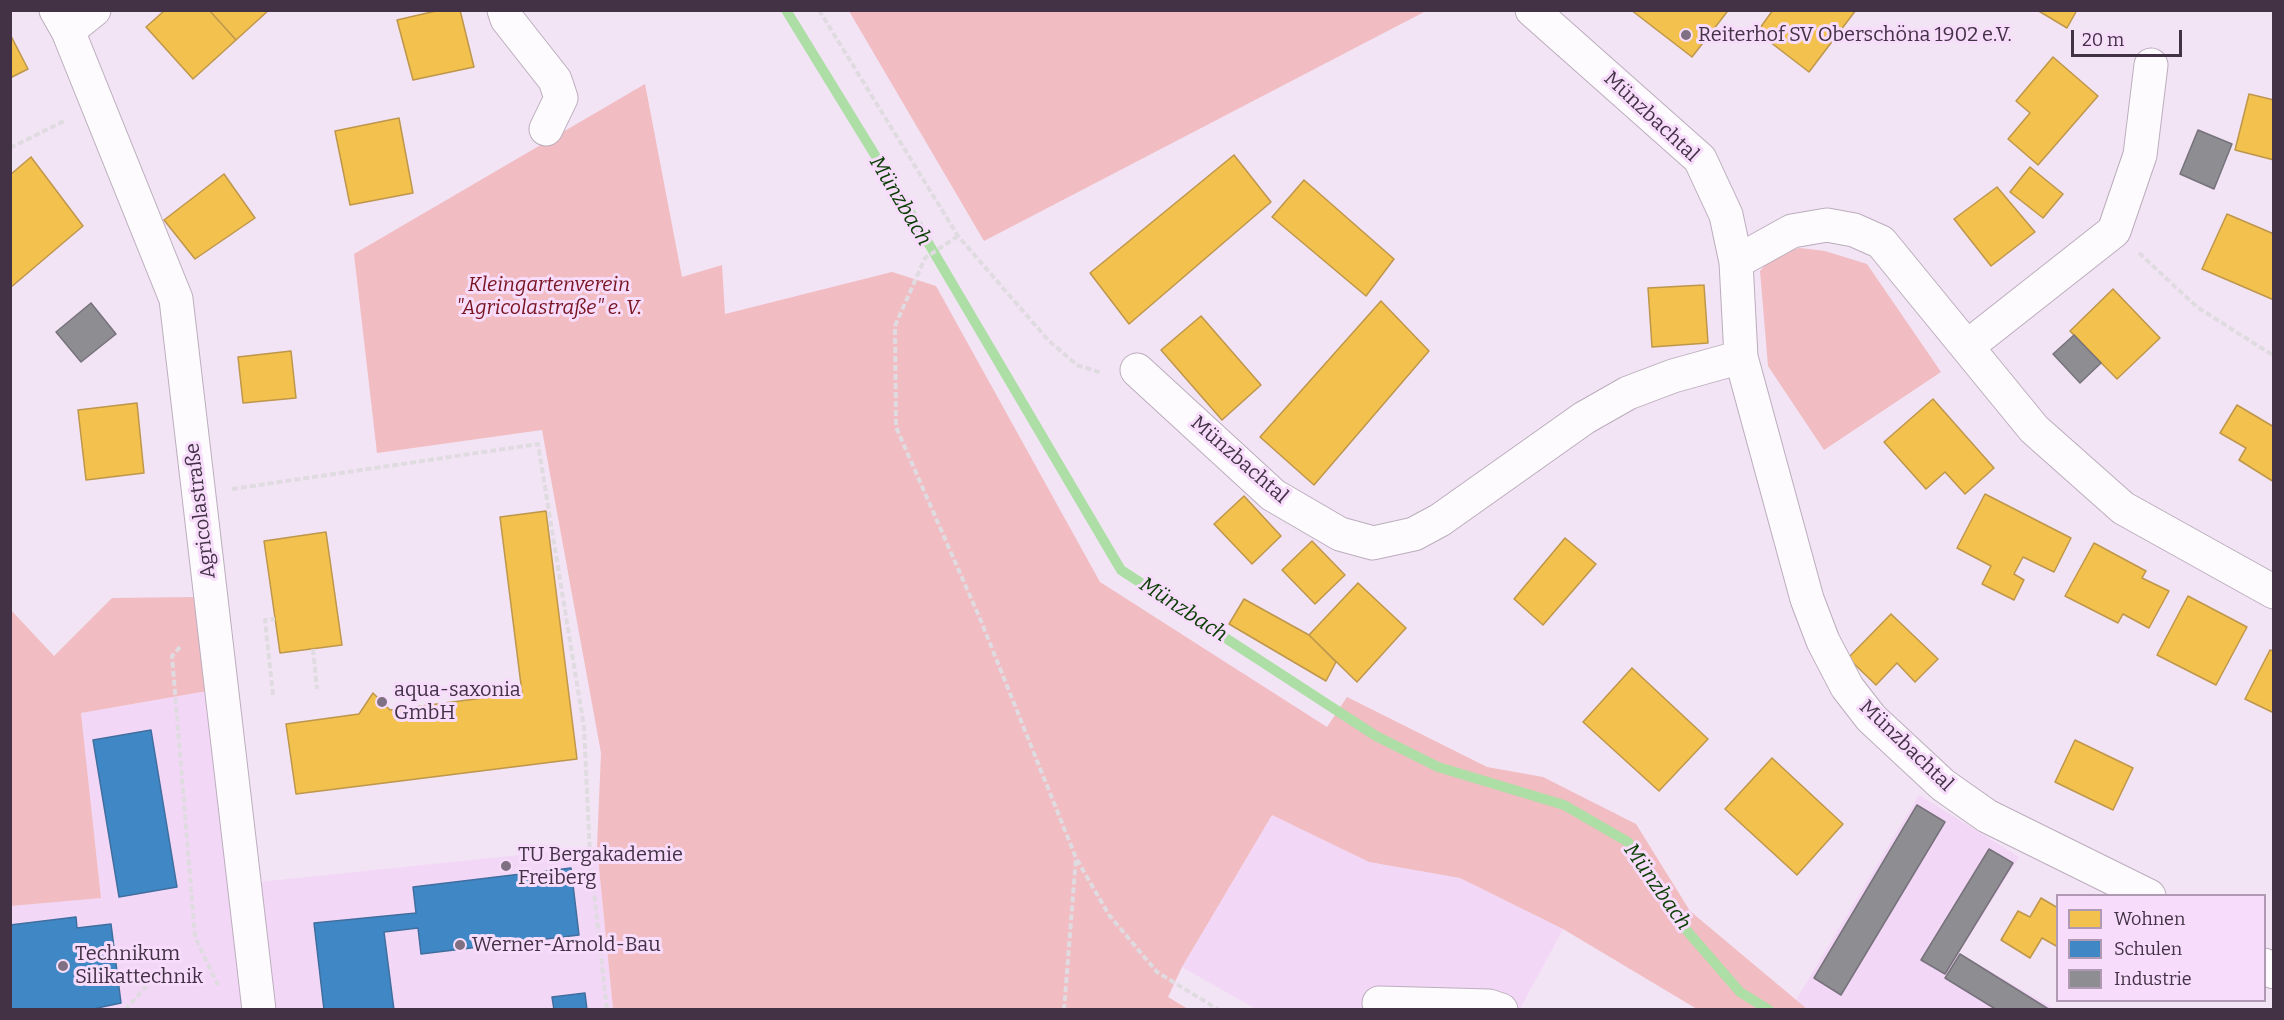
<!DOCTYPE html>
<meta charset="utf-8">
<style>
body{margin:0}
#map{position:relative;width:2284px;height:1020px;overflow:hidden;background:#f2e4f4;font-family:Bitter,serif}
canvas{display:block}
.frame{position:absolute;inset:0;border:12px solid #433246;pointer-events:none}
.legend{position:absolute;left:2056px;top:894px;width:210px;height:108px;box-sizing:border-box;background:#f7ddfb;border:2px solid #af99b3;margin:0;padding:8px 10px;list-style:none;font-size:18px;color:#433246}
.legend li{display:flex;align-items:center;gap:12px;height:30px}
.legend b{width:30px;border:2px solid #af99b3}
.scale{position:absolute;left:2071px;top:30px;width:111px;height:27px;box-sizing:border-box;border:3px solid #433246;border-top:0;padding-left:8px;font-size:18px;line-height:21px;white-space:nowrap;color:#433246;-webkit-text-stroke:4px #f7ddfb;paint-order:stroke}
</style>
<div id="map">
<canvas width="2284" height="1020"></canvas>
<div class="frame"></div>
<ul class="legend">
<li><b style="height:16px;background:#f2c14e"></b>Wohnen</li>
<li><b style="height:16px;background:#3f88c5"></b>Schulen</li>
<li><b style="height:16px;background:#8d8d92"></b>Industrie</li>
</ul>
<div class="scale">20 m</div>
</div>
<script>
const ctx = document.querySelector('canvas').getContext('2d');
ctx.lineJoin = 'round';
function paint(path, color) { ctx.fillStyle = color; ctx.fill(path, 'evenodd'); }
const toPath = rows => new Path2D(rows.map(r => 'M' + r).join(''));
function stroke(path, color, width, dash) { ctx.strokeStyle = color; ctx.lineWidth = width; ctx.lineCap = dash ? 'butt' : 'round'; ctx.setLineDash(dash || []); ctx.stroke(path); }
function drawText(font, color, halo, rows, align = 'center') {
  ctx.font = font + ' Bitter,serif'; ctx.lineWidth = 6; ctx.setLineDash([]); ctx.textBaseline = 'middle'; ctx.strokeStyle = halo; ctx.fillStyle = color; for (const [text, x, y, turn = 0] of rows) {
    ctx.save(); ctx.translate(x, y); ctx.rotate((+turn || 0) * Math.PI / 180); ctx.textAlign = isNaN(turn) ? turn : align; if (halo) ctx.strokeText(text, 0, 0); ctx.fillText(text, 0, 0); ctx.restore();
  }
}
const built = toPath([
 [207,691,230,885,597,847,613,1009,11,1010,11,906,101,897,81,713],
 [1919,795,2019,857,1959,953,2055,1009,1807,1010,1796,1000],
 [1272,815,1369,862,1460,878,1563,929,1520,1009,1256,1009,1182,967]
]);
const green = toPath([
 [849,11,1426,11,984,241],
 [645,84,682,277,722,265,725,314,892,272,936,286,1100,582,1327,727,1347,697,1487,767,1543,777,1636,824,1690,911,1807,1009,1697,1009,1563,929,1460,878,1369,862,1272,815,1182,967,1168,997,1188,1009,613,1009,597,847,601,753,542,430,377,453,354,254],
 [1800,248,1825,251,1867,264,1941,372,1824,450,1768,366,1760,271,1776,253],
 [196,597,207,691,81,713,101,898,11,906,10,609,54,656,112,598]
]);
const homes = toPath([
 [165,10,209,10,236,40,193,79,146,27,165,10],
 [209,10,269,10,236,40,209,10],
 [440,10,460,10,474,67,413,80,397,20,440,10],
 [1631,10,1725,10,1727,12,1692,57,1631,10],
 [1773,10,1856,10,1809,72,1757,32,1773,10],
 [2037,10,2077,10,2067,28,2037,10],
 [10,34,28,69,10,78,10,34],
 [2053,57,2098,96,2038,165,2008,139,2030,113,2016,101,2053,57],
 [2249,94,2274,100,2274,160,2235,150,2249,94],
 [399,118,413,193,350,205,335,131,399,118],
 [1234,155,1271,202,1129,324,1090,273,1234,155],
 [31,157,83,226,10,288,10,175,31,157],
 [2030,167,2063,194,2043,218,2010,192,2030,167],
 [224,174,255,218,195,259,164,220,224,174],
 [1304,180,1394,259,1366,296,1272,217,1304,180],
 [1997,187,2035,232,1991,266,1954,219,1997,187],
 [2227,214,2274,234,2274,300,2202,269,2227,214],
 [1704,285,1708,343,1652,347,1648,288,1704,285],
 [2113,289,2160,338,2117,379,2070,331,2113,289],
 [1381,301,1429,351,1314,485,1260,437,1381,301],
 [1201,316,1261,385,1222,420,1161,350,1201,316],
 [291,351,296,398,243,403,238,357,291,351],
 [1933,399,1994,468,1965,494,1945,472,1926,489,1884,442,1933,399],
 [137,403,144,473,86,480,78,410,137,403],
 [2237,405,2274,427,2274,482,2239,460,2246,448,2220,433,2237,405],
 [1985,494,2071,538,2054,572,2023,557,2014,574,2024,580,2014,600,1982,584,1991,566,1957,548,1985,494],
 [1244,496,1281,536,1252,564,1214,524,1244,496],
 [546,511,577,759,296,794,286,724,359,714,373,693,390,710,522,693,500,517,546,511],
 [326,532,342,645,280,653,264,541,326,532],
 [1565,538,1596,564,1543,625,1514,599,1565,538],
 [1312,541,1345,575,1315,604,1282,570,1312,541],
 [2094,543,2146,571,2142,578,2169,591,2149,628,2123,614,2118,623,2065,596,2094,543],
 [1358,583,1406,628,1357,682,1309,635,1358,583],
 [2188,596,2247,627,2216,685,2157,655,2188,596],
 [1244,599,1309,635,1336,662,1326,681,1229,624,1244,599],
 [1891,614,1938,659,1915,682,1897,663,1876,685,1848,658,1891,614],
 [2270,650,2274,651,2274,713,2245,699,2270,650],
 [1632,668,1708,739,1659,791,1583,722,1632,668],
 [2075,740,2133,768,2113,810,2055,782,2075,740],
 [1772,758,1843,824,1797,875,1725,809,1772,758],
 [2041,898,2058,908,2058,947,2042,938,2030,958,2001,940,2018,911,2030,917,2041,898]
]);
const schools = toPath([
 [151,730,177,887,119,897,93,740,151,730],
 [571,868,579,935,421,954,418,928,384,932,394,1010,324,1010,314,923,416,913,413,887,571,868],
 [76,917,77,928,111,924,121,1003,88,1010,10,1010,10,925,76,917],
 [585,993,587,1010,554,1010,552,997,585,993]
]);
const industry = toPath([
 [2198,130,2232,144,2214,189,2180,174,2198,130],
 [91,303,116,334,81,362,56,332,91,303],
 [2074,335,2101,363,2080,383,2053,354,2074,335],
 [1917,805,1945,822,1841,995,1814,978,1917,805],
 [1989,849,2013,863,1945,974,1921,960,1989,849],
 [1960,954,2050,1010,1997,1010,1945,978,1960,954]
]);
const stream = toPath([
 [786,10,913,217,1121,570,1376,736,1438,767,1564,805,1628,842,1675,917,1740,992,1769,1010]
]);
const path = toPath([
 [819,10,958,236,1048,340,1077,365,1102,373],
 [10,148,66,120],
 [958,236,925,258,895,326,896,427,981,621,1076,858,1109,915,1157,972,1219,1010],
 [2139,253,2197,307,2274,356],
 [232,489,538,444,584,727,590,856,607,1010],
 [180,647,172,656,195,937,218,985],
 [313,649,317,689],
 [273,695,265,620,275,619],
 [125,1010,151,981],
 [1064,1010,1076,858]
]);
const minor = toPath([
 [56,10,68,31,176,299,259,1010],
 [504,10,507,19,555,80,561,98,546,129],
 [1532,10,1700,159,1726,215,1736,262,1741,357,1807,599,1823,641,1847,687,1871,718,1943,785,1987,816,2149,896],
 [68,31,94,10],
 [1736,262,1792,231,1827,225,1854,230,1881,242,2034,429,2123,508,2274,592],
 [1968,346,2114,231,2140,155,2151,65],
 [1137,370,1273,495,1340,534,1373,543,1414,534,1440,520,1584,418,1628,393,1673,376,1741,357],
 [2264,965,2274,972],
 [1379,1003,1489,1006,1501,1010]
]);
const markers = [
 [1686,35,6,"#807083"],
 [382,702,6,"#807083"],
 [506,866,6,"#807083"],
 [460,945,6,"#807083"],
 [63,966,6,"#807083"]
];
const poiNames = [
 ["Reiterhof SV Oberschöna 1902 e.V.",1698,35],
 ["aqua-saxonia",394,690],
 ["GmbH",394,713],
 ["TU Bergakademie",518,855],
 ["Freiberg",518,878],
 ["Werner-Arnold-Bau",472,945],
 ["Technikum",75,954],
 ["Silikattechnik",75,977]
];
const streetNames = [
 ["Münzbachtal",1651,117,43],
 ["Münzbachtal",1239,460,41],
 ["Agricolastraße",201,511,-97],
 ["Münzbachtal",1906,746,44]
];
const parkNames = [
 ["Kleingartenverein",549,285],
 ["\"Agricolastraße\" e. V.",549,308]
];
const waterNames = [
 ["Münzbach",900,201,59],
 ["Münzbach",1183,610,33],
 ["Münzbach",1657,887,55]
];
paint(built, '#f3d7f7');
paint(green, '#f1bcc2');
paint(homes, '#f2c14e');
stroke(homes, '#be964c', 1.5);
paint(schools, '#3f88c5');
stroke(schools, '#406e9f', 1.5);
paint(industry, '#8d8d92');
stroke(industry, '#77727b', 1.5);
stroke(stream, '#addea6', 10);
stroke(minor, '#bbadbd', 35);
stroke(path, '#dfdbe0', 4, [6, 3]);
stroke(minor, '#fdfbfd', 33);
for (const [x, y, r, color] of markers) { const dot = new Path2D(); dot.arc(x, y, r, 0, 2 * Math.PI); ctx.fillStyle = color; ctx.fill(dot); stroke(dot, '#f7ddfb', 2); }
drawText('20px', '#433246', '#f7ddfb', poiNames, 'left');
drawText('20px', '#433246', '#f7ddfb', streetNames);
drawText('italic 20px', '#78131f', '#f7ddfb', parkNames);
drawText('italic 21px', '#0a3d03', '#f7ddfb', waterNames);
</script>
